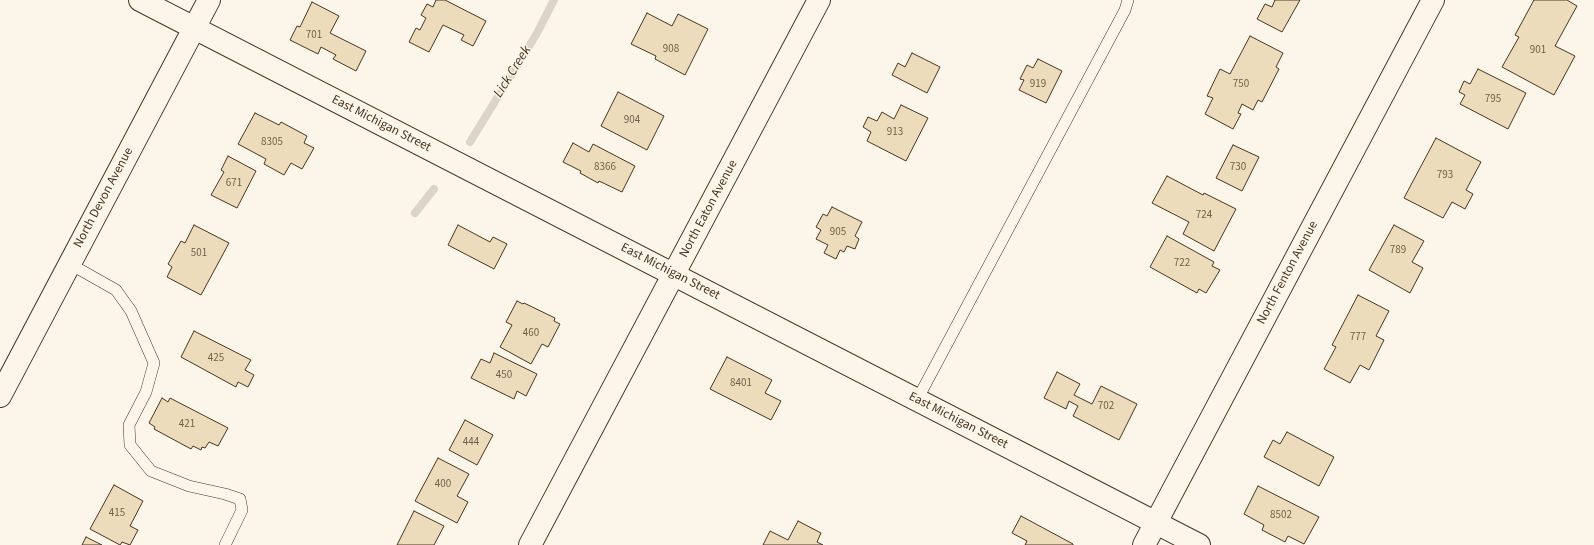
<!DOCTYPE html>
<style>
body{margin:0}
canvas{display:block;background:#fbf6e9}
</style>
<canvas width="1594" height="545"></canvas>
<script>
const ctx = document.querySelector('canvas').getContext('2d');
ctx.lineJoin = 'round';
const toPath = rows => new Path2D(rows.map(r => 'M' + r).join(''));
function stroke(path, color, width, dash) { ctx.strokeStyle = color; ctx.lineWidth = width; ctx.lineCap = dash ? 'butt' : 'round'; ctx.setLineDash(dash || []); ctx.stroke(path); }
function paint(path, color) { ctx.fillStyle = color; ctx.fill(path, 'evenodd'); }
function drawText(font, color, halo, rows, align = 'center') {
  ctx.font = font + ' "Source Sans 3",sans-serif'; ctx.lineWidth = 3; ctx.setLineDash([]); ctx.textBaseline = 'middle'; ctx.strokeStyle = halo; ctx.fillStyle = color; for (const [text, x, y, turn = 0] of rows) {
    ctx.save(); ctx.translate(x, y); ctx.rotate((+turn || 0) * Math.PI / 180); ctx.textAlign = isNaN(turn) ? turn : align; if (halo) ctx.strokeText(text, 0, 0); ctx.fillText(text, 0, 0); ctx.restore();
  }
}
const stream = toPath([
 [470,142,536,35,554,0],
 [415,213,434,189]
]);
const building = toPath([
 [436,0,445,0,486,21,473,46,461,40,464,35,443,25,429,52,409,42,416,28,420,30,426,18,421,15,427,4,433,7,436,0],
 [1275,0,1300,0,1282,32,1257,19,1265,4,1272,7,1275,0],
 [1534,0,1567,0,1577,6,1555,46,1575,56,1554,95,1502,67,1519,37,1515,35,1534,0],
 [312,2,339,16,330,33,366,51,356,71,333,59,336,55,321,47,318,54,290,40,297,26,300,27,312,2],
 [647,13,672,26,678,14,708,29,685,75,655,59,656,56,631,44,647,13],
 [1250,36,1283,53,1276,67,1279,69,1262,102,1258,100,1253,110,1242,104,1238,113,1241,114,1233,129,1205,114,1213,98,1207,96,1220,69,1230,74,1250,36],
 [912,53,940,67,927,93,892,75,898,63,905,67,912,53],
 [1038,59,1062,71,1046,103,1019,90,1024,80,1020,79,1027,65,1033,68,1038,59],
 [1478,69,1526,93,1508,129,1460,104,1465,95,1459,92,1464,81,1470,84,1478,69],
 [618,92,664,116,647,150,601,126,618,92],
 [901,105,928,118,906,161,867,141,871,132,863,127,868,117,877,121,882,112,894,119,901,105],
 [255,113,279,125,281,122,307,136,304,143,314,148,302,169,291,163,284,175,264,164,266,159,238,144,255,113],
 [1436,138,1481,162,1466,190,1473,194,1465,209,1452,202,1443,218,1404,198,1436,138],
 [573,143,589,152,593,144,635,166,622,192,599,181,598,183,580,173,581,171,563,162,573,143],
 [1233,145,1259,157,1242,191,1216,178,1233,145],
 [228,156,256,171,237,208,211,195,224,172,221,170,228,156],
 [1167,176,1203,195,1204,193,1236,209,1214,251,1183,234,1189,222,1152,203,1167,176],
 [832,207,862,222,855,236,859,239,855,249,847,246,844,252,840,250,836,259,824,253,828,245,816,239,821,230,816,227,823,214,827,216,832,207],
 [194,225,229,243,201,295,167,277,172,267,168,264,181,241,185,243,194,225],
 [458,225,490,242,493,237,507,244,494,269,448,245,458,225],
 [1394,225,1424,241,1412,262,1423,268,1410,293,1369,270,1394,225],
 [1167,236,1214,262,1212,266,1220,270,1206,293,1199,289,1197,293,1150,267,1167,236],
 [1358,295,1389,311,1376,336,1384,340,1369,370,1360,365,1350,383,1324,369,1336,347,1332,345,1358,295],
 [517,301,523,304,524,303,555,318,554,321,560,324,548,347,542,344,531,364,500,347,512,325,506,322,517,301],
 [194,331,251,360,245,370,254,375,248,387,238,382,236,387,181,357,194,331],
 [494,353,537,374,526,396,517,391,514,399,471,378,481,359,490,363,494,353],
 [727,357,772,380,765,393,781,401,771,420,710,389,727,357],
 [1057,372,1080,384,1074,395,1092,404,1101,386,1137,404,1119,440,1073,416,1078,406,1069,401,1066,409,1044,398,1057,372],
 [162,398,168,402,170,398,228,428,218,446,209,442,205,448,202,447,201,450,193,446,191,449,154,429,155,427,149,423,162,398],
 [465,420,493,435,477,465,449,450,465,420],
 [1287,432,1334,457,1319,486,1264,457,1273,440,1280,444,1287,432],
 [438,458,469,474,457,496,468,502,457,523,415,501,438,458],
 [114,485,143,501,130,526,138,530,130,545,122,542,120,545,90,529,114,485],
 [1258,486,1319,517,1304,544,1288,536,1285,542,1262,530,1264,525,1244,514,1258,486],
 [414,511,444,526,434,545,397,545,414,511],
 [1021,516,1073,544,1073,545,1025,545,1027,541,1012,533,1021,516],
 [798,521,821,533,817,542,823,545,763,545,770,531,788,540,798,521],
 [86,537,102,545,82,545,86,537]
]);
const service = toPath([
 [70,264,116,290,131,311,154,363,146,392,129,425,130,445,151,471,189,486,225,494,240,499,242,510,225,545],
 [917,400,1125,10,1128,0]
]);
const minor = toPath([
 [140,0,1199,545],
 [0,396,209,0],
 [530,545,819,0]
]);
const tertiary = toPath([
 [1144,545,1433,0]
]);
const numberNames = [
 ["701",314,36],
 ["908",671,50],
 ["901",1538,51],
 ["919",1038,85],
 ["750",1241,85],
 ["795",1493,100],
 ["904",632,121],
 ["913",895,133],
 ["8305",272,143],
 ["8366",605,168],
 ["730",1238,168],
 ["793",1445,176],
 ["671",234,184],
 ["724",1204,216],
 ["905",838,233],
 ["789",1398,251],
 ["501",199,254],
 ["722",1182,264],
 ["460",531,334],
 ["777",1358,338],
 ["425",216,359],
 ["450",504,376],
 ["8401",741,384],
 ["702",1106,407],
 ["421",187,425],
 ["444",471,443],
 ["400",443,485],
 ["415",117,514],
 ["8502",1281,516]
];
const streetNames = [
 ["East Michigan Street",381,124,27],
 ["North Devon Avenue",104,198,-62],
 ["North Eaton Avenue",709,209,-62],
 ["East Michigan Street",670,272,27],
 ["North Fenton Avenue",1288,273,-62],
 ["East Michigan Street",958,421,27]
];
const waterNames = [
 ["Lick Creek",513,72,-58]
];
stroke(stream, '#dcd4c6', 8);
paint(building, '#ecdcbc');
stroke(building, '#4a3520', 1);
stroke(service, '#4a3520', 12);
stroke(minor, '#4a3520', 24);
stroke(tertiary, '#4a3520', 24);
stroke(service, '#fbf6e9', 11);
stroke(minor, '#fbf6e9', 22);
stroke(tertiary, '#fbf6e9', 22);
drawText('11px', '#725f47', null, numberNames);
drawText('13px', '#4a3520', '#fbf6e9', streetNames);
drawText('italic 14px', '#4a3520', '#fbf6e9', waterNames);
</script>
